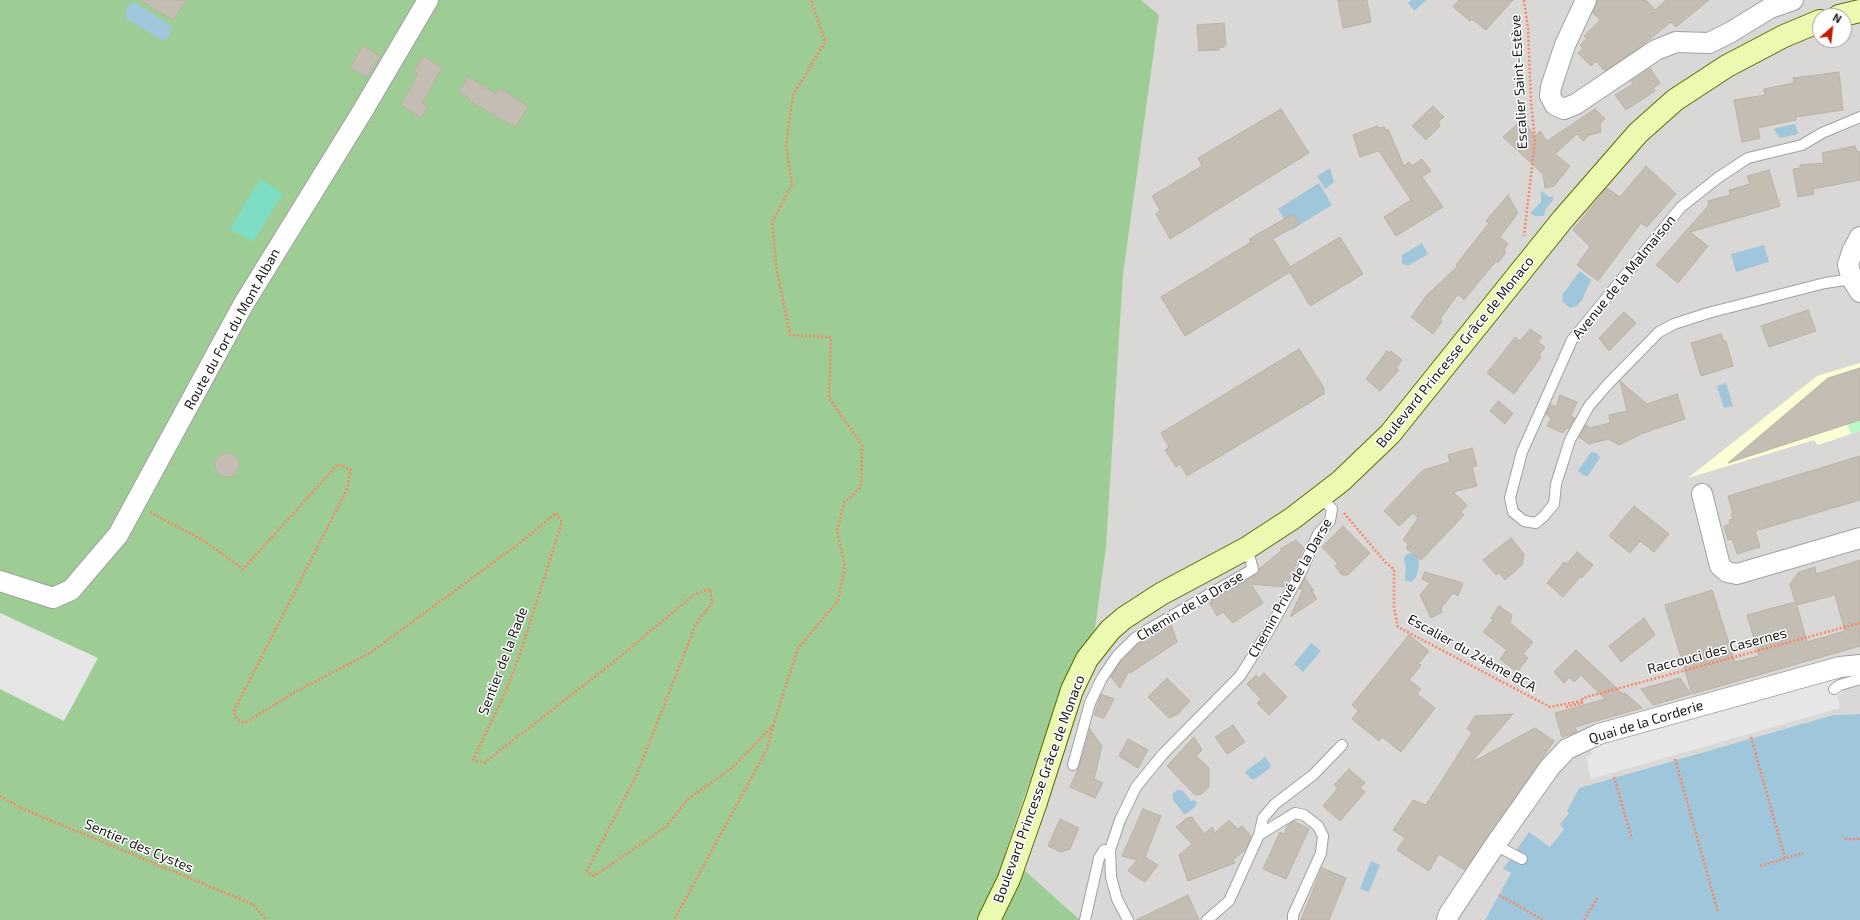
<!DOCTYPE html>
<meta charset="utf-8">
<style>
body{margin:0}
#map{position:relative;width:1860px;height:920px;overflow:hidden;background:#eceadf;font-family:"Exo 2",sans-serif}
canvas{display:block}
.north{position:absolute;left:1812px;top:8px;width:40px;height:40px;box-sizing:border-box;background:#fff;border:1px solid #a3a3a3;border-radius:50%;rotate:28deg;font-size:11px;font-weight:700;line-height:16px;text-align:center;color:#1a1a1a}
.north::after{content:'';display:block;margin:auto;width:14px;height:18px;background:#c51a00;clip-path:polygon(50% 0,100% 100%,50% 72%,0 100%)}
</style>
<div id="map">
<canvas width="1860" height="920"></canvas>
<div class="north">N</div>
</div>
<script>
const ctx = document.querySelector('canvas').getContext('2d');
ctx.lineJoin = 'round';
function paint(path, color) { ctx.fillStyle = color; ctx.fill(path, 'evenodd'); }
const toPath = rows => new Path2D(rows.map(r => 'M' + r).join(''));
function stroke(path, color, width, dash) { ctx.strokeStyle = color; ctx.lineWidth = width; ctx.lineCap = dash ? 'butt' : 'round'; ctx.setLineDash(dash || []); ctx.stroke(path); }
function drawText(font, color, halo, rows, align = 'center') {
  ctx.font = font + ' "Exo 2",sans-serif'; ctx.lineWidth = 3; ctx.setLineDash([]); ctx.textBaseline = 'middle'; ctx.strokeStyle = halo; ctx.fillStyle = color; for (const [text, x, y, turn = 0] of rows) {
    ctx.save(); ctx.translate(x, y); ctx.rotate((+turn || 0) * Math.PI / 180); ctx.textAlign = isNaN(turn) ? turn : align; if (halo) ctx.strokeText(text, 0, 0); ctx.fillText(text, 0, 0); ctx.restore();
  }
}
const residential = toPath([
 [0,0,1098,607,1106,548,1123,275,1159,16,1141,0,1860,0,1860,714,1833,715,1579,788,1569,813,1560,824,1564,829,1550,847,1529,833,1504,868,1511,873,1485,920,0,920],
 [1820,16,1844,16,1844,40,1820,40]
]);
const education = toPath([
 [1860,363,1860,431,1818,445,1814,440,1688,478,1817,376]
]);
const forest = toPath([
 [0,0,1141,0,1159,15,1123,275,1106,548,1095,628,1060,691,1005,853,1080,920,0,920]
]);
const park = toPath([
 [1860,420,1860,431,1851,434,1847,424]
]);
const pitch = toPath([
 [260,179,283,193,253,242,230,229]
]);
const parking = toPath([
 [0,613,98,658,64,721,0,689],
 [1839,674,1843,694,1837,695,1840,708,1591,779,1586,757,1592,754,1590,747]
]);
const water = toPath([
 [1411,0,1427,0,1414,11,1408,3],
 [134,2,172,26,169,37,163,41,125,18,127,7],
 [1795,124,1798,134,1780,138,1774,130,1776,128],
 [1330,168,1334,182,1325,189,1317,176],
 [1319,183,1332,205,1291,230,1278,209],
 [1541,191,1550,197,1553,196,1553,200,1545,210,1544,216,1535,216,1530,213,1541,202],
 [1422,243,1428,254,1408,266,1402,263,1402,255],
 [1764,245,1769,262,1736,272,1731,254],
 [1580,271,1591,280,1582,300,1577,306,1570,308,1562,301,1563,294],
 [1726,383,1733,406,1724,408,1717,386],
 [1591,452,1597,453,1600,458,1587,477,1578,471],
 [1410,553,1418,557,1419,566,1416,577,1411,582,1405,580,1405,577,1406,568,1404,559,1406,555],
 [1311,643,1321,651,1303,672,1294,664],
 [1860,714,1860,920,1485,920,1511,873,1503,869,1529,832,1550,847,1564,829,1560,824,1569,813,1567,811,1579,788,1833,715],
 [1265,757,1271,765,1270,768,1255,779,1251,779,1245,772],
 [1177,790,1183,791,1191,801,1194,800,1197,802,1195,807,1185,815,1173,800,1173,794],
 [1371,861,1380,865,1369,892,1360,889]
]);
const building = toPath([
 [140,0,187,0,173,20,140,0],
 [1338,0,1367,0,1371,22,1343,28,1338,0],
 [1459,0,1513,0,1486,30,1472,19,1470,21,1453,7,1459,0],
 [1597,0,1646,0,1655,10,1666,0,1709,0,1676,27,1671,22,1640,47,1605,71,1596,61,1591,66,1578,53,1583,48,1580,45,1587,38,1584,36,1600,20,1593,13,1597,0],
 [1224,23,1226,45,1224,45,1224,47,1219,48,1219,50,1199,51,1197,25,1224,23],
 [363,46,380,56,367,77,350,68,363,46],
 [423,56,442,68,422,103,428,107,421,118,401,105,418,74,414,71,423,56],
 [1650,68,1660,83,1653,88,1655,91,1626,110,1615,95,1633,84,1631,81,1650,68],
 [1839,72,1843,110,1796,117,1796,120,1758,128,1760,138,1742,142,1734,100,1765,95,1764,89,1794,83,1793,78,1839,72],
 [468,77,496,94,499,88,528,106,516,127,469,101,470,99,459,92,468,77],
 [1433,106,1444,117,1438,122,1440,126,1426,140,1412,126,1433,106],
 [1281,109,1309,153,1170,239,1156,214,1160,210,1152,196,1202,166,1198,158,1281,109],
 [1595,109,1605,119,1600,124,1601,132,1589,135,1583,141,1577,134,1555,154,1570,166,1554,186,1545,188,1543,174,1503,137,1523,119,1535,137,1540,131,1547,141,1595,109],
 [1377,126,1378,128,1384,127,1385,130,1388,129,1404,166,1409,162,1412,166,1422,159,1431,171,1422,177,1443,207,1396,236,1384,217,1411,200,1379,151,1360,157,1353,135,1377,126],
 [1855,146,1857,152,1860,151,1860,180,1813,189,1814,194,1798,197,1793,169,1800,168,1800,165,1824,163,1822,153,1855,146],
 [1646,166,1676,194,1647,227,1641,223,1598,281,1577,265,1590,247,1573,230,1607,188,1620,197,1646,166],
 [1769,170,1780,206,1690,232,1708,246,1678,283,1656,265,1709,205,1708,201,1730,195,1729,190,1750,184,1747,176,1769,170],
 [1508,195,1518,213,1500,237,1508,244,1504,250,1506,252,1498,263,1496,261,1464,300,1458,294,1440,319,1442,321,1433,334,1411,317,1426,296,1457,267,1456,265,1489,223,1486,221,1508,195],
 [1293,214,1299,224,1273,239,1290,267,1340,237,1363,274,1310,306,1290,272,1185,336,1161,297,1251,242,1249,239,1293,214],
 [1808,310,1816,331,1769,347,1761,326,1808,310],
 [1624,312,1636,323,1609,351,1599,338,1624,312],
 [1530,329,1542,337,1538,342,1545,347,1539,355,1541,357,1514,394,1487,373,1515,337,1520,341,1530,329],
 [1721,334,1724,341,1726,341,1733,366,1701,376,1691,343,1721,334],
 [1299,349,1324,388,1324,394,1187,476,1180,464,1176,467,1165,450,1169,447,1161,433,1299,349],
 [1387,351,1389,353,1391,351,1402,360,1396,368,1399,370,1380,391,1366,379,1387,351],
 [1860,368,1860,420,1728,463,1828,378,1860,368],
 [1620,381,1647,404,1677,394,1685,419,1641,434,1619,445,1608,439,1589,444,1579,437,1586,425,1590,428,1610,423,1609,415,1627,411,1620,381],
 [1560,395,1577,402,1571,416,1575,418,1568,429,1566,428,1563,433,1547,426,1551,418,1546,414,1551,404,1556,407,1560,395],
 [1498,401,1513,413,1505,424,1490,411,1498,401],
 [1472,448,1477,466,1472,467,1477,486,1453,492,1467,505,1461,512,1464,515,1421,560,1406,548,1408,544,1403,540,1418,518,1413,513,1399,526,1384,511,1423,470,1450,462,1448,455,1472,448],
 '215 465a12 12 0 1 1 24 0a12 12 0 1 1-24 0Z',
 [1860,456,1860,500,1755,531,1760,547,1737,554,1732,539,1728,540,1724,526,1730,524,1729,520,1733,519,1731,514,1733,513,1728,496,1860,456],
 [1634,506,1669,534,1654,552,1640,541,1630,553,1609,536,1634,506],
 [1343,526,1370,553,1348,575,1342,575,1335,566,1338,564,1322,547,1343,526],
 [1511,538,1524,554,1522,565,1505,580,1499,573,1496,575,1483,560,1511,538],
 [1296,540,1304,548,1285,587,1251,584,1263,603,1233,623,1223,612,1217,616,1209,602,1256,575,1259,569,1282,550,1280,549,1296,540],
 [1577,552,1593,565,1582,578,1581,576,1563,597,1547,583,1564,562,1567,564,1577,552],
 [1860,560,1860,646,1692,694,1665,605,1712,590,1735,662,1759,656,1747,615,1795,602,1790,584,1799,572,1815,567,1816,574,1860,560],
 [1835,595,1845,631,1807,642,1797,605,1835,595],
 [1425,572,1463,583,1458,596,1453,593,1441,608,1442,612,1431,618,1420,595,1430,583,1422,579,1425,572],
 [1305,578,1314,591,1311,590,1317,599,1290,617,1303,589,1299,589,1305,578],
 [1499,606,1512,615,1510,623,1533,642,1523,654,1528,658,1517,672,1500,659,1507,650,1483,632,1493,620,1491,618,1499,606],
 [1644,618,1655,635,1621,662,1609,646,1644,618],
 [1171,624,1177,642,1130,673,1129,671,1120,688,1111,677,1119,664,1138,644,1171,624],
 [1409,635,1429,651,1418,664,1421,665,1409,680,1421,689,1417,694,1435,708,1401,752,1382,737,1379,741,1352,719,1358,711,1352,705,1409,635],
 [1576,650,1623,694,1625,693,1642,708,1575,727,1577,732,1562,737,1555,713,1605,699,1581,675,1574,682,1570,677,1564,683,1554,672,1576,650],
 [1264,673,1287,697,1269,715,1257,703,1261,699,1247,684,1256,675,1259,678,1264,673],
 [1167,678,1190,701,1178,714,1169,718,1148,697,1167,678],
 [1680,678,1691,694,1653,705,1641,689,1680,678],
 [1101,694,1114,699,1104,718,1094,715,1101,694],
 [1513,714,1471,763,1535,728,1554,741,1465,870,1439,854,1429,871,1397,850,1405,838,1393,830,1413,800,1426,805,1472,733,1467,729,1475,716,1513,714],
 [1233,725,1245,742,1227,754,1215,737,1233,725],
 [1090,729,1102,746,1094,779,1103,783,1095,798,1070,787,1079,767,1090,729],
 [1194,737,1202,750,1196,756,1209,768,1209,787,1202,794,1195,795,1167,766,1194,737],
 [1128,739,1148,750,1138,768,1119,756,1128,739],
 [1349,769,1365,783,1360,788,1365,792,1340,821,1323,806,1338,788,1334,785,1349,769],
 [1143,809,1161,816,1145,857,1158,865,1145,882,1128,871,1137,860,1122,856,1143,809],
 [1192,817,1204,834,1212,827,1215,833,1229,820,1238,829,1242,826,1251,836,1245,850,1233,860,1235,863,1188,881,1179,855,1192,844,1176,827,1187,818,1192,817],
 [1060,819,1079,828,1070,849,1061,852,1048,846,1060,819],
 [1294,821,1309,829,1286,879,1263,869,1280,832,1284,834,1288,825,1294,821],
 [1322,868,1346,878,1329,920,1301,920,1322,868],
 [1188,895,1199,920,1136,920,1188,895]
]);
const path = toPath([
 [1524,0,1528,28,1531,102,1535,141,1524,236],
 [150,512,206,542,243,569,338,464,351,470,347,489,234,711,237,719,245,723,297,691,370,653,521,542,556,513,562,522,521,651,505,693,473,760,484,763,611,664,695,594,710,589,712,603,696,624,637,774,587,871,594,876,666,827,688,799,732,768,773,726,767,749,674,920],
 [1344,513,1386,563,1394,569,1394,608,1398,627,1550,707,1581,701],
 [1566,707,1582,703,1581,701,1583,698,1860,623],
 [773,726,798,648,838,601,845,567,837,531,844,503,861,487,862,445,829,398,831,337,790,335,777,271,772,222,792,185,786,145,793,95,825,42,811,0],
 [1751,737,1785,858],
 [1675,759,1718,912],
 [1614,777,1632,839],
 [0,796,21,808,252,904,267,920],
 [1845,839,1860,839],
 [1760,866,1803,853],
 [1499,895,1543,920],
 [1584,920,1598,897]
]);
const lane = toPath([
 [1852,279,1825,283,1708,313,1674,324,1659,332,1608,384,1589,406,1570,440,1556,484,1554,504,1544,516,1536,523,1524,521,1513,512,1510,498,1522,452,1572,340,1681,207,1719,177,1748,158,1802,145,1822,133,1860,117],
 [1834,689,1840,685,1860,679],
 [1073,765,1090,703,1102,678,1117,656,1134,639,1149,629,1253,569,1247,548],
 [1259,835,1295,813,1304,815,1318,826,1323,836,1321,853,1293,915,1293,920],
 [1495,845,1522,859],
 [1085,920,1099,858,1104,850,1110,850],
 [1128,920,1117,899,1111,877,1110,850,1120,820,1136,787,1163,754,1240,676,1268,632,1302,570,1318,534,1330,521,1332,509,1321,497],
 [1207,920,1229,901,1259,835,1263,818,1275,804,1313,775,1342,745]
]);
const street = toPath([
 [1586,0,1565,45,1551,87,1550,96,1555,105,1564,109,1576,104,1656,50,1676,42,1709,43,1731,32,1770,8,1793,0],
 [1860,237,1852,252,1848,265,1852,279,1860,292],
 [1702,494,1720,566,1727,572,1737,574,1860,538],
 [0,581,53,598,71,590,118,535,243,305,362,112,428,0],
 [1447,920,1449,914,1495,845,1550,767,1567,749,1599,734,1840,667,1860,665]
]);
const secondary = toPath([
 [1839,16,1860,11],
 [989,920,1009,879,1036,802,1072,690,1087,659,1110,630,1124,618,1161,594,1247,548,1293,518,1341,481,1390,434,1563,219,1638,133,1675,100,1727,66,1784,36,1820,21]
]);
const streetNames = [
 ["Escalier Saint-Estève",1519,82,-93],
 ["Avenue de la Malmaison",1624,277,-51],
 ["Route du Fort du Mont Alban",232,329,-61],
 ["Boulevard Princesse Grâce de Monaco",1455,352,-51],
 ["Chemin Privé de la Darse",1290,588,-61],
 ["Chemin de la Drase",1190,606,-31],
 ["Raccouci des Casernes",1717,651,-15],
 ["Escalier du 24ème BCA",1472,653,29],
 ["Sentier de la Rade",503,661,-69],
 ["Quai de la Corderie",1646,722,-17],
 ["Boulevard Princesse Grâce de Monaco",1039,789,-70],
 ["Sentier des Cystes",139,846,23]
];
paint(residential, '#d9d8d7');
paint(education, '#faffd6');
paint(forest, '#9dcc94');
paint(park, '#baf9c7');
paint(pitch, '#7cddc4');
paint(parking, '#e6e6e6');
paint(water, '#9fc6db');
paint(building, '#c4bdb3');
stroke(building, '#beb2a2', 1);
stroke(lane, '#a1a1a1', 12);
stroke(street, '#a1a1a1', 22);
stroke(secondary, '#566f04', 24);
stroke(path, '#fa8663', 2.5, [2, 2]);
stroke(lane, '#fff', 10);
stroke(street, '#fff', 20);
stroke(secondary, '#ecf9b1', 22);
drawText('14px', '#1a1a1a', '#fff', streetNames);
</script>
